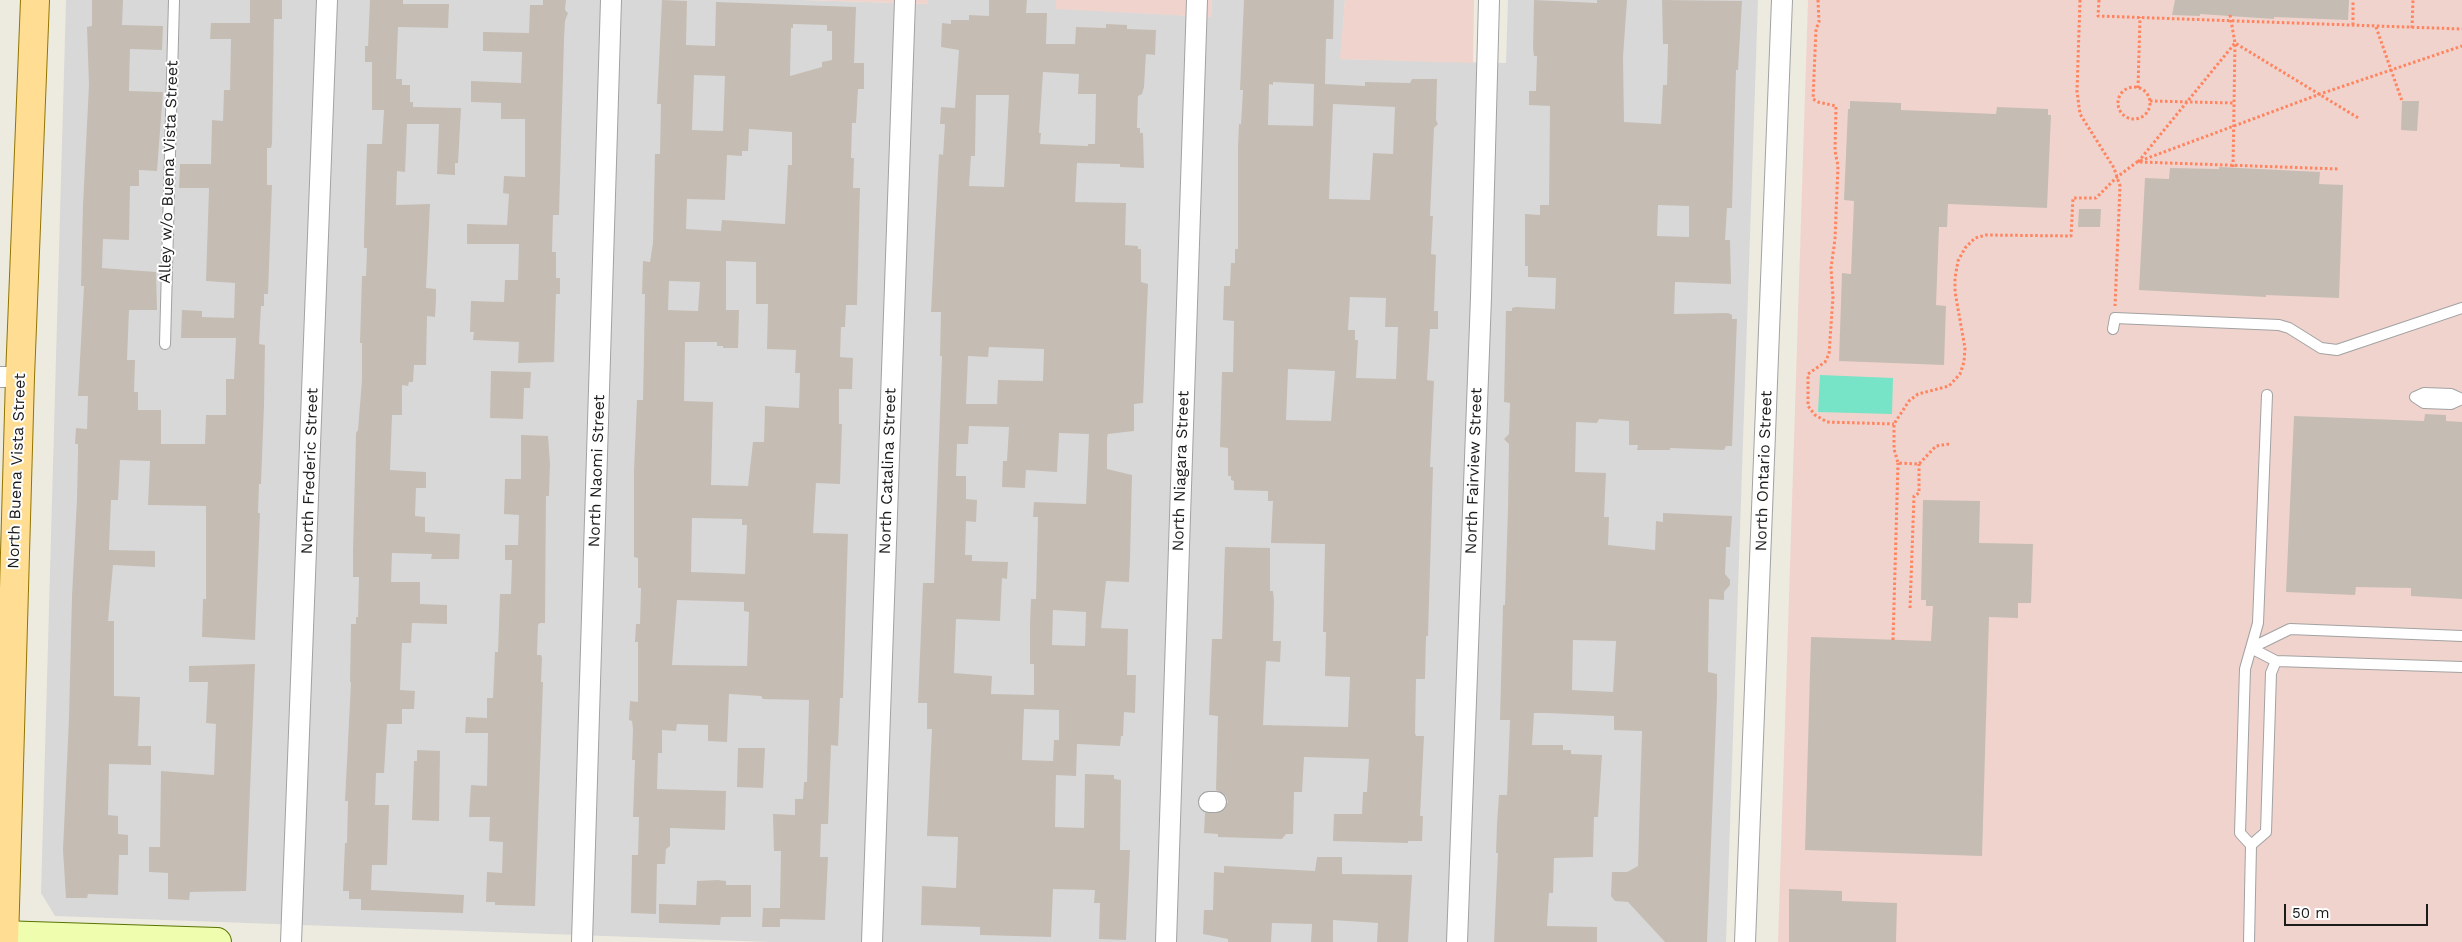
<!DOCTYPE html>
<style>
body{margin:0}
#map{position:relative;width:2462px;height:942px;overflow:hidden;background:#edebdf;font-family:"Work Sans",sans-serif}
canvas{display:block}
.scale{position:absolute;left:2284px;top:904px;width:144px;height:22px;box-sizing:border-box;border:2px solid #1b1b1b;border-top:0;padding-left:6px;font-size:15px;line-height:18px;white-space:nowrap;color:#1b1b1b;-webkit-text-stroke:4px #fff;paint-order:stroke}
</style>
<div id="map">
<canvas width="2462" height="942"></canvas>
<div class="scale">50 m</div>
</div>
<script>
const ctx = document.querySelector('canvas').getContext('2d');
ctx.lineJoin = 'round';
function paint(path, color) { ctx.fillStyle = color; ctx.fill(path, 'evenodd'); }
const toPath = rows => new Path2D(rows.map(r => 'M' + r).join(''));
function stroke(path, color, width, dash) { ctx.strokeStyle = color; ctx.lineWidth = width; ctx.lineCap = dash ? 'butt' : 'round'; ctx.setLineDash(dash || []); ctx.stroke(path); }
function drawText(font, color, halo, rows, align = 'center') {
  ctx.font = font + ' "Work Sans",sans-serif'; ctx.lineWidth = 4; ctx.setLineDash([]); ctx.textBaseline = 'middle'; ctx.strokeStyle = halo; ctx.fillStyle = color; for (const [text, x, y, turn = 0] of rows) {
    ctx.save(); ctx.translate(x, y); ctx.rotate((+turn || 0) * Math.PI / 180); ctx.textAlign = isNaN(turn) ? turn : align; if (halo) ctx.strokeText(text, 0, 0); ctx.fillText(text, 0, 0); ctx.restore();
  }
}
const residential = toPath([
 [66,0,806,0,927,4,928,0,1056,0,1056,8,1211,17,1212,0,1345,0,1341,59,1506,63,1508,0,1758,0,1726,942,769,942,55,916,41,893]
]);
const commercial = toPath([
 [806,0,928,0,928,4],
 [1056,0,1212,0,1211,17,1056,9],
 [1345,0,1474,0,1473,63,1340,59],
 [1808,0,2462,0,2462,942,1778,942]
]);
const pitch = toPath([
 [1820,375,1893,378,1892,414,1818,412]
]);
const building = toPath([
 [92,0,123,0,122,25,163,26,162,50,130,49,129,91,163,92,157,171,139,170,139,186,130,186,129,240,103,239,102,268,156,272,157,310,129,310,127,360,135,360,134,392,138,392,138,410,161,410,161,444,205,444,206,415,226,415,226,379,234,379,236,338,181,338,182,310,202,311,202,317,234,318,235,283,206,281,209,188,179,188,180,164,211,164,212,120,223,121,224,90,230,90,231,39,210,39,211,23,250,23,250,0,282,0,282,19,274,19,272,144,271,148,267,148,267,185,272,185,268,294,264,294,264,306,261,306,259,344,265,345,264,405,261,484,259,484,258,513,260,513,255,640,202,637,203,599,206,599,206,506,148,505,150,461,120,460,118,500,111,500,109,550,155,551,155,567,113,565,108,621,114,621,114,696,140,697,138,746,151,746,151,765,109,764,108,815,118,816,118,834,128,835,128,855,119,855,118,895,88,894,87,898,66,898,63,850,69,718,72,596,77,499,78,452,78,444,75,444,76,428,87,429,88,396,78,396,84,286,81,286,83,205,89,85,87,27,92,26],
 [370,0,403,0,403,4,449,4,448,28,398,27,396,79,402,79,402,85,410,85,410,102,413,102,413,107,461,108,458,163,455,163,455,175,437,174,439,124,407,124,405,172,397,171,396,205,430,204,426,288,436,289,436,299,435,317,427,316,426,365,414,365,413,382,409,382,408,386,402,385,402,415,392,415,390,470,426,472,426,488,416,488,415,516,425,517,425,532,460,534,459,559,431,559,432,554,392,553,391,582,420,582,420,604,447,605,447,624,412,623,411,643,402,643,400,690,415,691,414,709,402,709,402,724,387,724,384,773,376,773,375,805,389,805,387,865,372,865,371,890,464,895,463,913,361,910,361,899,349,899,349,891,343,891,345,843,347,843,348,801,345,801,351,682,350,682,351,624,356,624,356,617,358,617,359,577,353,577,353,551,356,433,358,430,362,380,362,343,360,343,362,276,366,276,367,248,364,248,364,237,367,144,382,144,384,110,372,110,372,62,365,62,365,46,368,46],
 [543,0,566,0,565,10,568,13,565,21,564,39,559,215,553,215,552,252,556,252,556,278,560,278,560,294,556,294,554,362,518,363,519,342,473,340,474,332,470,332,471,301,504,302,505,280,518,280,519,244,467,244,467,224,507,225,509,194,503,193,504,176,525,177,525,119,501,119,501,103,471,102,471,81,521,83,522,52,483,51,483,32,529,33,530,5,543,5],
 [662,0,687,1,686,45,715,46,716,2,856,7,854,63,864,63,864,89,858,89,856,123,852,123,851,158,854,158,853,188,860,188,857,305,846,305,845,327,841,327,840,357,853,358,852,389,839,389,839,424,842,424,840,484,816,483,813,533,848,534,843,698,840,698,838,746,831,745,828,824,821,824,820,857,828,857,825,920,780,919,780,927,762,927,763,908,780,908,781,851,774,851,773,814,795,815,795,799,803,799,804,782,807,782,809,700,763,699,761,696,729,694,727,742,708,741,708,725,677,724,676,731,662,730,662,753,658,753,657,789,726,791,725,830,670,828,670,846,666,849,665,864,657,864,656,914,631,913,632,855,638,855,639,817,633,817,635,760,632,760,633,729,632,721,629,720,630,701,638,702,638,642,635,642,636,624,640,624,641,588,638,588,638,558,634,557,634,470,637,400,643,400,645,294,642,294,643,261,650,262,653,243,655,154,660,154,661,104,657,104],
 [793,24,827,25,827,31,832,31,832,60,822,62,822,67,790,76,791,28,793,28],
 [694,75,725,76,723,131,692,130],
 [749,129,792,132,792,165,788,165,785,224,722,220,721,231,686,229,687,199,725,200,727,155,742,156,742,151,748,151],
 [726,261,756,262,756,304,768,304,767,349,796,350,795,373,800,373,799,408,765,406,764,442,753,442,748,486,711,485,713,402,684,401,685,342,717,342,717,346,723,346,723,348,738,348,739,310,726,310],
 [669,281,700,282,698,311,668,310],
 [692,518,742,519,742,525,747,525,745,574,691,572],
 [677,600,744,602,744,611,749,612,747,666,672,665],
 [989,0,1027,0,1026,13,1047,13,1046,44,1075,44,1076,27,1106,28,1106,24,1127,25,1127,29,1156,30,1155,55,1146,54,1144,87,1142,94,1138,96,1137,128,1140,128,1140,133,1143,133,1144,168,1120,167,1120,164,1077,163,1075,202,1126,203,1125,245,1138,246,1138,249,1141,249,1141,282,1148,284,1143,403,1134,404,1134,431,1108,434,1107,438,1107,469,1132,475,1130,559,1129,582,1106,581,1101,628,1128,629,1127,675,1136,675,1135,713,1124,712,1123,736,1121,736,1120,746,1077,744,1076,776,1056,775,1055,827,1084,828,1085,774,1114,775,1114,779,1121,780,1120,850,1130,850,1126,940,1099,939,1100,903,1094,903,1095,890,1053,889,1051,937,980,935,980,927,921,925,922,886,956,888,958,837,927,836,932,729,927,729,927,703,918,703,923,583,934,583,942,356,940,356,941,312,931,312,939,154,943,155,945,124,940,124,941,107,955,108,959,50,941,47,942,23,951,24,951,20,969,20,969,15,989,16],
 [1043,72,1079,74,1078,94,1096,94,1095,144,1088,144,1088,146,1040,144,1041,133,1039,133],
 [976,95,1009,95,1004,187,969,186,971,156,975,156],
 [989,347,1044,349,1043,381,998,380,997,404,966,404,968,356,988,357],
 [969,426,1009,427,1007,461,1003,461,1002,487,1025,488,1026,470,1057,472,1059,433,1089,434,1086,504,1034,502,1033,517,1038,517,1036,599,1031,599,1030,623,1030,664,1034,664,1034,695,991,694,992,676,954,673,956,619,1000,621,1002,578,1007,579,1008,562,972,561,972,555,965,555,966,521,976,522,977,500,966,499,966,476,956,476,957,444,968,444],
 [1053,610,1086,612,1085,646,1052,645],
 [1024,709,1059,710,1059,740,1054,740,1053,761,1022,760],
 [1244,0,1334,0,1333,39,1326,39,1325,84,1365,86,1365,82,1410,83,1412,79,1437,79,1436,120,1438,124,1434,128,1430,216,1433,216,1431,254,1436,255,1434,311,1438,311,1438,329,1430,329,1427,380,1434,381,1430,467,1433,467,1428,636,1426,636,1425,679,1416,679,1415,733,1416,736,1424,736,1420,816,1423,816,1422,841,1408,841,1408,843,1333,841,1334,814,1362,814,1363,792,1367,792,1369,759,1304,757,1302,792,1294,792,1293,834,1286,834,1282,839,1218,837,1218,834,1204,833,1205,813,1221,812,1228,802,1226,796,1216,790,1218,716,1209,715,1212,639,1222,639,1225,547,1270,548,1270,591,1273,591,1274,601,1273,641,1281,641,1280,662,1266,661,1263,725,1348,727,1350,677,1325,676,1326,632,1323,632,1325,544,1271,543,1273,501,1268,501,1268,491,1234,490,1234,481,1231,480,1231,476,1228,476,1228,448,1220,447,1222,372,1233,372,1234,321,1223,320,1224,286,1230,286,1231,263,1235,263,1235,249,1238,249,1238,147,1239,124,1241,124,1243,90,1240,90],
 [1273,82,1314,84,1313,126,1268,125,1269,84,1273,85],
 [1333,104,1395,107,1393,154,1373,153,1370,200,1329,199],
 [1350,297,1386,298,1385,327,1398,327,1396,379,1356,378,1358,340,1355,340,1355,330,1348,330],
 [1288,369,1335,371,1331,421,1286,420],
 [1534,0,1597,3,1597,0,1627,0,1623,57,1624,122,1661,124,1663,85,1667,85,1668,44,1663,44,1662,0,1742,1,1738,70,1736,70,1732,208,1727,208,1725,240,1730,240,1731,284,1675,282,1674,314,1728,313,1732,315,1732,319,1737,319,1732,446,1726,446,1724,450,1670,448,1670,450,1637,450,1638,445,1629,445,1629,421,1599,419,1597,423,1576,422,1575,472,1606,473,1604,517,1609,517,1608,545,1655,550,1656,521,1663,522,1663,513,1732,516,1730,547,1726,547,1725,574,1730,580,1730,585,1724,592,1724,600,1709,599,1708,672,1717,674,1717,696,1707,942,1665,942,1628,902,1615,901,1611,896,1612,872,1627,872,1638,866,1642,731,1614,730,1614,716,1547,713,1534,713,1532,745,1563,745,1563,750,1571,750,1571,754,1602,755,1598,817,1594,817,1593,857,1554,858,1553,893,1549,893,1547,926,1597,927,1597,942,1494,942,1498,853,1496,853,1497,824,1499,795,1507,795,1510,720,1500,720,1503,605,1505,605,1508,506,1509,444,1504,439,1509,434,1510,403,1504,402,1506,311,1512,311,1512,308,1516,307,1555,309,1556,278,1528,277,1528,266,1525,266,1525,214,1540,215,1540,205,1549,205,1550,106,1529,105,1529,91,1536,91,1537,56,1534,56,1533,48],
 [1658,205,1689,206,1689,237,1657,236],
 [1573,640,1616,641,1613,692,1572,690],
 [2175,0,2349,0,2348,20,2274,17,2274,19,2200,14,2200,16,2172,15],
 [1850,101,1901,103,1901,110,1996,114,1997,107,2048,109,2048,115,2051,115,2047,208,1948,204,1947,227,1939,227,1936,305,1946,306,1944,365,1839,361,1842,273,1851,274,1854,201,1844,200,1848,109,1850,109],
 [2402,101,2419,101,2417,131,2401,130],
 [2219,167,2320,172,2319,184,2343,185,2339,298,2266,295,2266,297,2139,290,2145,178,2169,179,2170,168,2219,169],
 [2079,209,2101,209,2100,227,2078,227],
 [491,371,531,372,530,388,524,388,523,419,490,418],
 [2425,414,2446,415,2446,421,2462,422,2462,599,2411,596,2411,588,2356,587,2355,595,2286,592,2294,416,2424,421],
 [521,435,548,436,550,463,549,496,546,496,545,623,540,623,538,625,537,655,541,655,542,658,541,682,543,682,535,906,495,905,495,902,486,902,487,872,502,873,503,842,489,841,490,817,469,817,471,785,487,786,488,733,465,733,466,717,487,718,487,698,493,698,495,652,498,652,500,594,511,594,512,560,505,560,505,545,518,545,519,515,504,514,505,479,521,479],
 [1923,500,1980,501,1979,543,2033,544,2031,603,2018,603,2018,618,1989,617,1982,856,1805,850,1811,637,1931,641,1933,606,1926,606,1926,600,1921,600],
 [255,664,246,891,190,892,189,900,168,899,168,873,149,872,149,847,160,847,161,771,214,775,216,724,206,723,208,682,189,682,189,666],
 [738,748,765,748,763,788,737,787],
 [417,750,440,751,439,821,412,820,414,761,417,761],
 [1317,857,1342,857,1342,874,1412,875,1408,942,1377,942,1378,923,1333,920,1333,942,1311,942,1312,924,1272,923,1271,942,1228,942,1228,939,1203,934,1204,910,1213,910,1214,872,1224,873,1224,866,1315,871],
 [718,880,726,881,726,885,751,885,751,917,721,917,720,925,659,923,659,904,696,905,697,881],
 [1789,889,1842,891,1842,901,1897,903,1896,942,1789,942]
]);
const path = toPath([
 [1818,0,1819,22,1816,29,1813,99,1818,102,1836,106,1835,151,1838,166,1835,239,1831,268,1833,297,1829,354,1825,362,1808,374,1808,406,1815,415,1827,422,1894,424],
 [2080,0,2077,91,2080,114,2114,168,2120,186,2115,306],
 [2099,0,2098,16,2462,29],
 [2230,15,2235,43,2233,167],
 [2353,25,2353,0],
 [2376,27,2402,101],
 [2412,28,2413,0],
 '2118 103a16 16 0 1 1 32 0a16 16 0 1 1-32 0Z',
 [2138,88,2140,17],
 [2150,101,2233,103],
 [2138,162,2235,43,2360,119],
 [2140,162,2339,169],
 [1949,444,1936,446,1919,464,1898,463,1894,449,1894,424,1909,401,1918,394,1949,386,1960,374,1964,362,1965,348,1955,292,1955,278,1958,261,1965,248,1975,238,1986,235,2071,236,2073,198,2096,198,2117,177,2137,162,2320,94,2462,46],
 [1910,608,1914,496,1919,493,1919,464],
 [1893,640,1898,463]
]);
const lane = toPath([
 [2113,329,2115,318,2279,325,2289,328,2321,348,2337,350,2462,308],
 [165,344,174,0],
 [2415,397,2424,403,2451,404,2462,399],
 [2415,397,2424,393,2451,394,2462,399],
 [2251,648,2290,629,2462,636],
 [2251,648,2276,661,2462,667],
 [2251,845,2266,832,2271,673,2276,661],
 [2249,942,2251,845,2240,833,2245,669,2258,623,2267,395]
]);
const street = toPath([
 [0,377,20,377],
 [1209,802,1216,802],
 [291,942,327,0],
 [582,942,611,0],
 [872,942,905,0],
 [1166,942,1197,0],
 [1457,942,1481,297,1489,0],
 [1745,942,1782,0]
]);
const secondary = toPath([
 [0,935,217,942]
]);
const primary = toPath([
 [4,942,20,377,35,0]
]);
const streetNames = [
 ["Alley w/o Buena Vista Street",169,172,-88],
 ["North Buena Vista Street",17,471,-88],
 ["North Frederic Street",310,471,-88],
 ["North Naomi Street",597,471,-88],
 ["North Catalina Street",888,471,-88],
 ["North Niagara Street",1181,471,-88],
 ["North Fairview Street",1474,471,-88],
 ["North Ontario Street",1764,471,-88]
];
paint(residential, '#d9d8d8');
paint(commercial, '#f0d3cc');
paint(pitch, '#77e3c7');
paint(building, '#c5bdb3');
stroke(lane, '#a2a2a2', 12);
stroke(street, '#a2a2a2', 22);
stroke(secondary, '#587400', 30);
stroke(primary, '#927500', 30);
stroke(path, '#ff845f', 3, [2.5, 2.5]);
stroke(lane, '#fff', 10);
stroke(street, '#fff', 20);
stroke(secondary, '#effdae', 28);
stroke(primary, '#ffde93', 28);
drawText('16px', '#1b1b1b', '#fff', streetNames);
</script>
